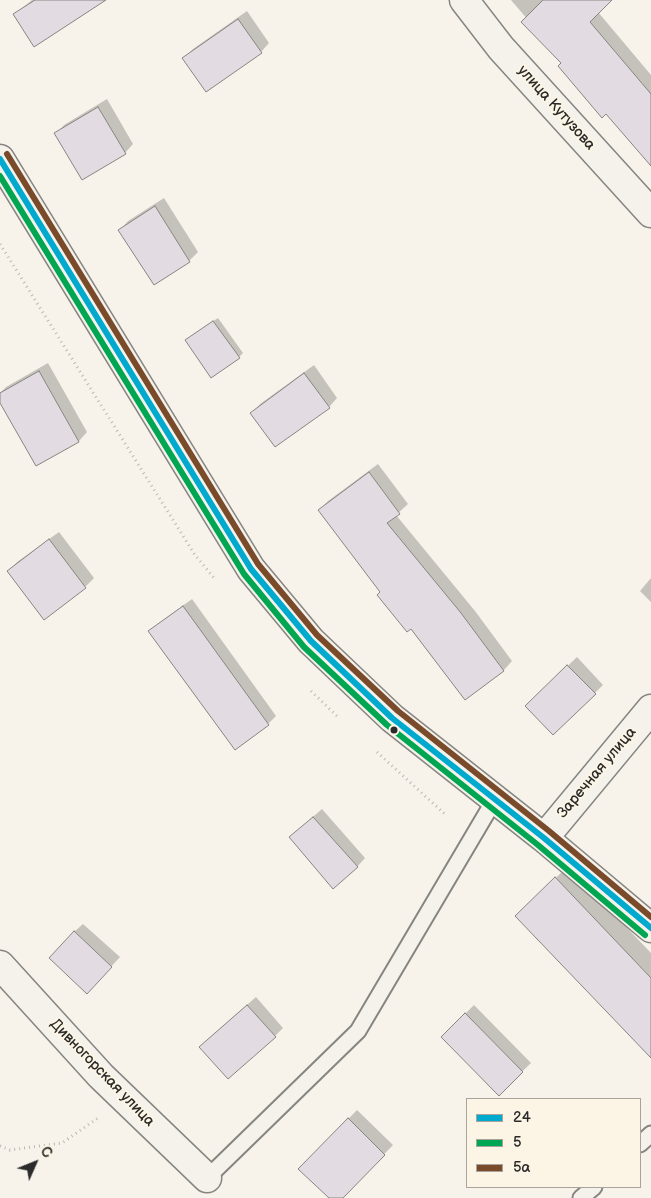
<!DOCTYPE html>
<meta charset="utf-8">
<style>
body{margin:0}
#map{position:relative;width:651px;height:1198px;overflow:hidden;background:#f7f3ea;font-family:"Balsamiq Sans",sans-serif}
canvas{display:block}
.legend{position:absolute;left:466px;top:1098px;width:175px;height:90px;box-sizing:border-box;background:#fcf5e5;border:1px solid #a8a49b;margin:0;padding:6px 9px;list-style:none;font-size:15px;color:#2b2b2b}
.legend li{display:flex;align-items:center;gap:10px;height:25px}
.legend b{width:25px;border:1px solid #a8a49b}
.north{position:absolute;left:10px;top:1138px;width:50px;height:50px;-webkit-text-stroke:4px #fcf5e5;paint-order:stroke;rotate:46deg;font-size:14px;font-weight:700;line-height:20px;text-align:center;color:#2b2b2b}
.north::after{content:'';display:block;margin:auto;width:18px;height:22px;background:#2b2b2b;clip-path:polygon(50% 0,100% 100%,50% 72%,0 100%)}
</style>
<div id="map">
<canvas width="651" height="1198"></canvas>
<ul class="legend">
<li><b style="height:6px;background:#00a9ce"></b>24</li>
<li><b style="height:6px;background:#00a651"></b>5</li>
<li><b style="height:6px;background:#7a4b2a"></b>5а</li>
</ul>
<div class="north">С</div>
</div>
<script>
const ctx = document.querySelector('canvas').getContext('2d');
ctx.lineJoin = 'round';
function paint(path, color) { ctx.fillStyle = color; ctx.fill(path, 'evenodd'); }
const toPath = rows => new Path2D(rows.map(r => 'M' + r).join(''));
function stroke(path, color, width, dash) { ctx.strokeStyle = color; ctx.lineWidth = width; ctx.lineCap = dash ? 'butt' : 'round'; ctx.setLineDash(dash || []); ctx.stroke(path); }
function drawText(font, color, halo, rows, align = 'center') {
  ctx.font = font + ' "Balsamiq Sans",sans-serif'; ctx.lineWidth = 4; ctx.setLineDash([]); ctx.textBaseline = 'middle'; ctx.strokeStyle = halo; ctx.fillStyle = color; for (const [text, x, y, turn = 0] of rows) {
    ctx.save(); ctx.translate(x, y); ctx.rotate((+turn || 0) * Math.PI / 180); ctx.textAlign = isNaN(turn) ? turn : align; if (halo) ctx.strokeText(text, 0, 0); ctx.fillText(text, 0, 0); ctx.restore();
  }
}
const shadow = toPath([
 [32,0,101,0,15,14],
 [511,0,602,0,598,12,651,75,651,164],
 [247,11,269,43,261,52,184,58,193,49],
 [107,99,133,144,125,153,56,134,64,125],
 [164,198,198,252,189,261,154,283,120,230,128,221],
 [218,318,243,353,239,357,191,336],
 [48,363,87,432,79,441,37,464,0,401,0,393,6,387],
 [314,365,337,398,329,407,252,413,260,404],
 [378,464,408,504,396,515,475,611,512,661,504,670,465,699,319,510,328,501],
 [59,532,94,578,85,587,9,571,17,562],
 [651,578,651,602,640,591],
 [192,599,276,716,268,724,150,631,159,623],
 [577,657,603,685,553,734,526,706],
 [322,809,365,858,357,867,299,829],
 [568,866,651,953,651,1041,517,916],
 [83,924,120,957,96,983,74,932],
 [256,997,283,1028,275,1036,209,1038],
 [474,1005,531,1063,499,1094,442,1037],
 [357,1110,393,1145,342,1198,331,1198,300,1169]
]);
const building = toPath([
 [35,0,106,0,34,47,13,14,35,0],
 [543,0,612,0,590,22,651,94,651,166,606,114,602,118,558,66,561,63,521,22,543,0],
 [238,19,262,53,206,92,182,58,238,19],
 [98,107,126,154,82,180,54,133,98,107],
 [155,206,190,262,154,285,118,230,155,206],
 [213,321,240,358,211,378,185,340,213,321],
 [39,371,79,442,36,466,0,403,0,393,39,371],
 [304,373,330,408,275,447,250,413,304,373],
 [369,472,400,514,387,523,461,613,504,671,465,700,411,629,407,632,377,595,380,592,318,510,369,472],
 [49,539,86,588,44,620,7,571,49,539],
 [183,606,269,725,235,750,148,631,183,606],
 [567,665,596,694,553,735,525,706,567,665],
 [313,817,358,867,333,889,289,837,313,817],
 [555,877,651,978,651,1058,515,916,555,877],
 [74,931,112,967,87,994,49,958,74,931],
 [247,1005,276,1037,228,1079,199,1047,247,1005],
 [465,1013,523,1072,499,1096,441,1037,465,1013],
 [348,1118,385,1155,343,1198,329,1198,298,1169,348,1118]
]);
const path = toPath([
 [0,244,195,555,214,578],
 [311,691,339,718],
 [377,752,447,816],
 [0,1146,10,1150,62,1143,98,1118]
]);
const service = toPath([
 [640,1144,651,1134],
 [207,1178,358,1031,495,799],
 [581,1198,594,1187]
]);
const minor = toPath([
 [464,0,501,48,651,213],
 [0,159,251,569,311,641,392,718,544,838,651,928],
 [544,838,651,709],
 [0,965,101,1076,207,1178]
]);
const bus1 = toPath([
 [0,159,251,569,311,641,392,718,544,838,651,928]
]);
const bus2 = toPath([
 [0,176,244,574,304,647,387,725,538,845,645,935]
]);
const bus3 = toPath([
 [7,154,258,564,317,635,398,711,549,831,651,917]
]);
const markers = [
 [394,730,4.5,"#2b2b2b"]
];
const streetNames = [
 ["улица Кутузова",556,108,48],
 ["Заречная улица",597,773,-50],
 ["Дивногорская улица",102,1073,46]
];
paint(shadow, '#0003');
paint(building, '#e2dce2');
stroke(building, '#878581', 1);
stroke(service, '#878581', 19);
stroke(minor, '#878581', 31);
stroke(path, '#bbb8b4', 3, [1, 4]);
stroke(service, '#f5f2ec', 15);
stroke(minor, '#f5f2ec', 28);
stroke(bus1, '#00a9ce', 6);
stroke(bus2, '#00a651', 6);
stroke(bus3, '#7a4b2a', 6);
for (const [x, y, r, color] of markers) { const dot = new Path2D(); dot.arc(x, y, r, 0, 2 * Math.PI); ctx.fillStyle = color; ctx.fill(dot); stroke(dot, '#fcf5e5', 2); }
drawText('15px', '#2b2b2b', '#fcf5e5', streetNames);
</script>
